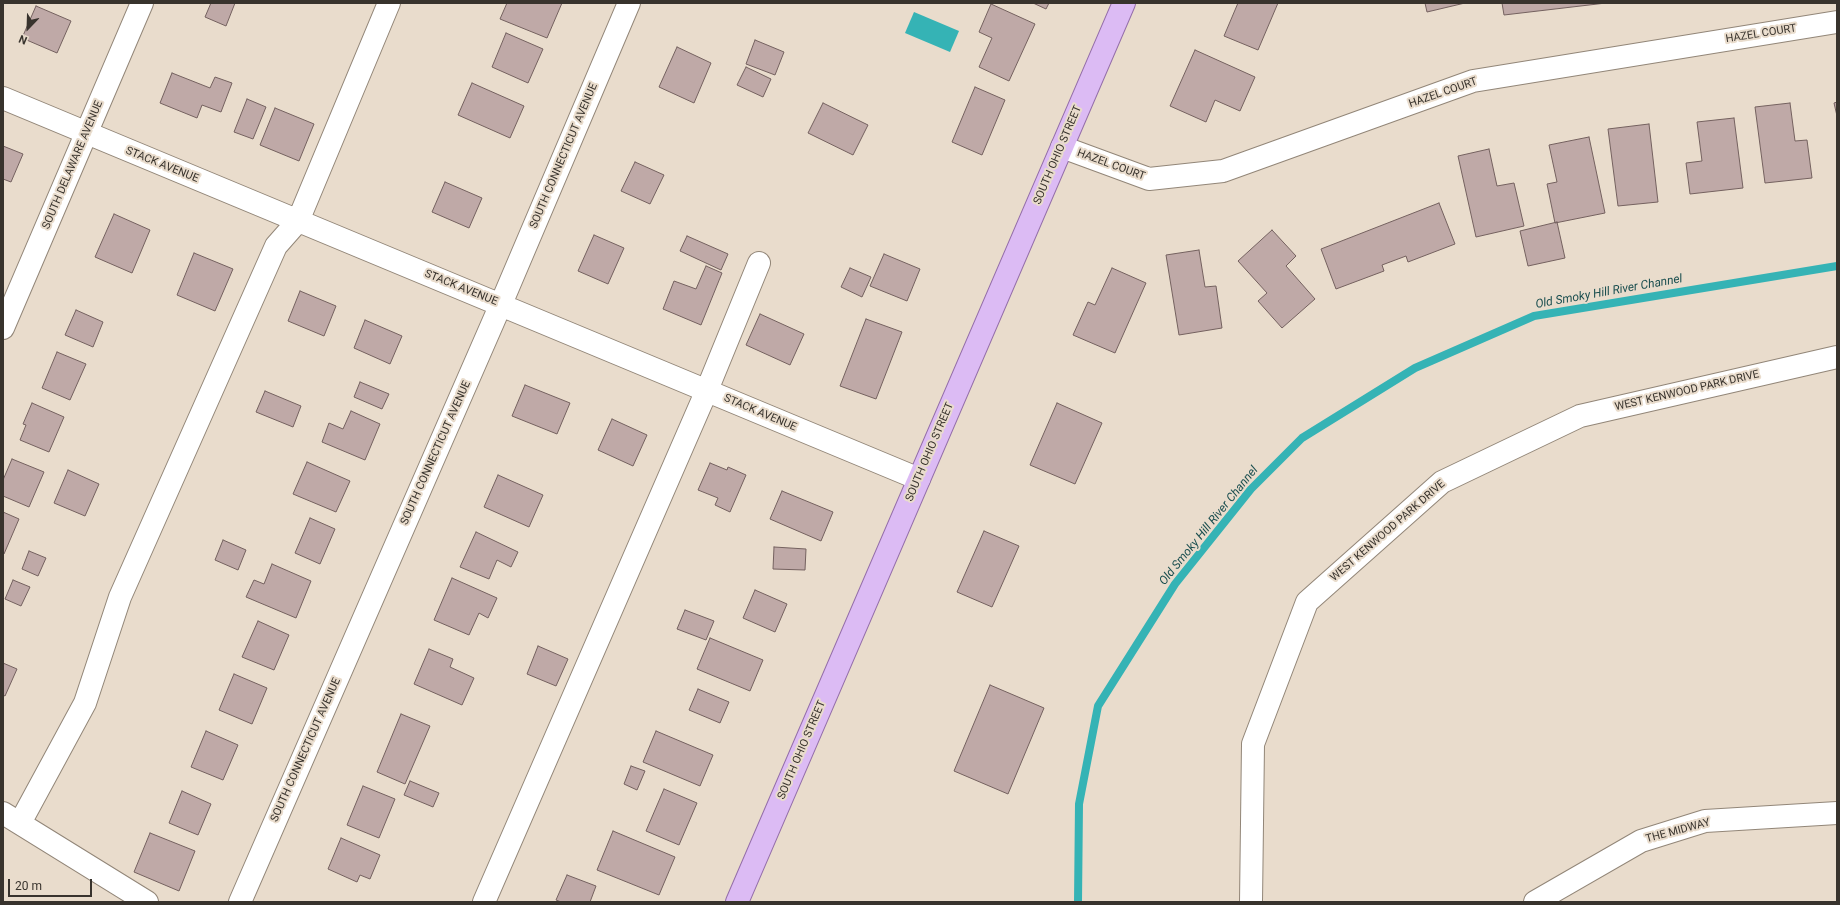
<!DOCTYPE html>
<style>
body{margin:0}
#map{position:relative;width:1840px;height:905px;overflow:hidden;background:#e9dccc;font-family:Roboto,sans-serif}
canvas{display:block}
.frame{position:absolute;inset:0;border:4px solid #38332d;pointer-events:none}
.north{position:absolute;left:8px;top:8px;width:40px;height:40px;-webkit-text-stroke:3px #e9dccc;paint-order:stroke;rotate:203deg;font-size:11px;font-weight:700;line-height:16px;text-align:center;color:#38332d}
.north::after{content:'';display:block;margin:auto;width:14px;height:18px;background:#38332d;clip-path:polygon(50% 0,100% 100%,50% 72%,0 100%)}
.scale{position:absolute;left:8px;top:879px;width:84px;height:18px;box-sizing:border-box;border:2px solid #38332d;border-top:0;padding-left:5px;font-size:12px;line-height:14px;white-space:nowrap;color:#38332d;-webkit-text-stroke:3px #e9dccc;paint-order:stroke}
</style>
<div id="map">
<canvas width="1840" height="905"></canvas>
<div class="frame"></div>
<div class="north">N</div>
<div class="scale">20 m</div>
</div>
<script>
const ctx = document.querySelector('canvas').getContext('2d');
ctx.lineJoin = 'round';
function paint(path, color) { ctx.fillStyle = color; ctx.fill(path, 'evenodd'); }
const toPath = rows => new Path2D(rows.map(r => 'M' + r).join(''));
function stroke(path, color, width, dash) { ctx.strokeStyle = color; ctx.lineWidth = width; ctx.lineCap = dash ? 'butt' : 'round'; ctx.setLineDash(dash || []); ctx.stroke(path); }
function drawText(font, color, halo, rows, align = 'center') {
  ctx.font = font + ' Roboto,sans-serif'; ctx.lineWidth = 4; ctx.setLineDash([]); ctx.textBaseline = 'middle'; ctx.strokeStyle = halo; ctx.fillStyle = color; for (const [text, x, y, turn = 0] of rows) {
    ctx.save(); ctx.translate(x, y); ctx.rotate((+turn || 0) * Math.PI / 180); ctx.textAlign = isNaN(turn) ? turn : align; if (halo) ctx.strokeText(text, 0, 0); ctx.fillText(text, 0, 0); ctx.restore();
  }
}
const water = toPath([
 [914,12,959,31,950,52,905,33]
]);
const stream = toPath([
 [1078,902,1079,804,1098,706,1175,584,1251,489,1302,438,1415,368,1534,316,1837,266]
]);
const building = toPath([
 [211,3,235,3,226,26,205,17,211,3],
 [507,3,562,3,547,38,500,19,507,3],
 [1033,3,1049,3,1046,9,1033,3],
 [1238,3,1278,3,1258,50,1224,36,1238,3],
 [1425,3,1465,3,1427,12,1425,3],
 [1502,3,1606,3,1504,15,1502,3],
 [991,4,1035,24,1009,81,979,67,992,38,979,32,991,4],
 [36,6,71,21,57,53,22,38,36,6],
 [506,33,543,49,528,83,492,67,506,33],
 [755,40,784,52,775,75,746,64,755,40],
 [677,47,711,63,694,103,659,87,677,47],
 [1195,50,1255,77,1240,111,1215,100,1206,122,1170,106,1195,50],
 [746,67,771,79,763,97,737,85,746,67],
 [172,73,210,88,215,77,232,83,221,112,202,105,197,118,160,103,172,73],
 [472,83,524,106,510,138,458,115,472,83],
 [975,87,1005,100,982,155,952,142,975,87],
 [247,99,266,107,253,139,234,132,247,99],
 [1837,102,1837,116,1834,103,1837,102],
 [823,103,868,125,853,155,808,133,823,103],
 [1790,103,1795,141,1807,140,1812,178,1765,183,1755,107,1790,103],
 [275,108,314,124,299,161,260,145,275,108],
 [1734,118,1743,188,1690,194,1686,163,1702,161,1697,122,1734,118],
 [1649,124,1658,202,1618,206,1608,129,1649,124],
 [1589,137,1605,213,1555,223,1547,184,1557,182,1549,145,1589,137],
 [3,146,23,154,11,182,3,179,3,146],
 [1489,149,1497,186,1514,183,1524,226,1476,237,1458,156,1489,149],
 [635,162,664,175,650,204,621,191,635,162],
 [445,182,482,198,469,228,432,212,445,182],
 [1439,203,1455,244,1408,262,1406,256,1382,265,1384,271,1336,289,1321,249,1439,203],
 [114,214,150,230,132,273,95,257,114,214],
 [1557,222,1565,258,1528,266,1520,231,1557,222],
 [1272,230,1296,256,1286,266,1315,299,1282,328,1258,301,1267,293,1238,261,1272,230],
 [594,235,624,248,608,284,578,271,594,235],
 [687,236,728,254,721,270,680,251,687,236],
 [1199,250,1205,287,1216,286,1222,328,1179,335,1166,255,1199,250],
 [194,253,233,269,215,311,177,295,194,253],
 [884,254,920,269,907,301,870,286,884,254],
 [706,266,722,273,701,325,663,309,674,281,696,289,706,266],
 [850,268,871,277,862,297,841,287,850,268],
 [1112,268,1146,283,1115,353,1073,335,1088,302,1095,305,1112,268],
 [300,291,336,306,324,336,288,321,300,291],
 [76,310,103,322,93,347,65,335,76,310],
 [760,314,804,334,790,365,746,345,760,314],
 [866,319,902,332,876,399,840,386,866,319],
 [365,320,402,336,390,364,354,348,365,320],
 [57,352,86,364,70,400,42,388,57,352],
 [360,382,389,394,382,409,354,397,360,382],
 [525,385,570,403,557,434,512,416,525,385],
 [265,391,301,406,293,427,256,412,265,391],
 [32,403,64,417,49,452,20,440,26,425,23,424,32,403],
 [1057,403,1102,423,1075,484,1030,465,1057,403],
 [351,411,380,424,365,460,322,442,329,423,343,429,351,411],
 [612,419,647,435,633,466,598,450,612,419],
 [12,459,44,472,29,507,3,496,3,480,12,459],
 [307,462,350,481,336,512,293,494,307,462],
 [710,463,727,470,728,467,746,475,730,512,715,505,718,498,698,490,710,463],
 [68,470,99,484,85,516,54,503,68,470],
 [498,475,543,495,529,527,484,507,498,475],
 [782,491,833,512,821,541,770,519,782,491],
 [3,512,19,519,4,554,3,554,3,512],
 [310,518,335,529,320,564,295,553,310,518],
 [984,531,1019,546,992,607,957,592,984,531],
 [476,532,518,552,511,567,497,560,489,579,460,567,476,532],
 [223,540,246,550,238,570,215,560,223,540],
 [774,547,806,549,805,570,773,569,774,547],
 [29,551,46,558,38,576,22,569,29,551],
 [272,564,311,581,296,618,246,597,254,580,264,584,272,564],
 [452,578,497,598,488,618,479,613,469,635,434,620,452,578],
 [13,580,30,587,21,606,5,599,13,580],
 [755,590,787,604,775,632,743,618,755,590],
 [685,610,714,621,706,640,677,629,685,610],
 [258,621,289,635,274,670,242,657,258,621],
 [710,638,763,660,750,691,697,669,710,638],
 [538,646,568,659,556,686,527,674,538,646],
 [429,649,453,659,450,667,474,678,462,705,414,684,429,649],
 [3,663,17,669,5,696,3,695,3,663],
 [234,674,267,688,252,724,219,710,234,674],
 [990,685,1044,708,1008,794,954,771,990,685],
 [698,689,729,702,720,723,689,710,698,689],
 [401,714,430,726,405,784,377,772,401,714],
 [206,731,238,745,223,780,191,767,206,731],
 [656,731,713,755,700,786,643,762,656,731],
 [631,766,645,771,637,790,624,784,631,766],
 [410,781,439,793,433,807,404,795,410,781],
 [363,786,395,799,379,838,347,825,363,786],
 [664,789,697,803,679,845,646,831,664,789],
 [182,791,211,804,198,835,169,823,182,791],
 [613,831,675,857,659,895,597,870,613,831],
 [150,833,195,851,179,891,134,872,150,833],
 [341,838,380,855,370,879,360,875,357,882,328,869,341,838],
 [567,875,596,886,590,902,561,902,556,900,567,875]
]);
const minor = toPath([
 [3,98,919,479],
 [1062,147,1149,179,1223,171,1473,81,1837,22],
 [3,328,142,3],
 [3,813,147,902],
 [20,823,85,703,120,597,276,246,298,221,389,3],
 [240,902,501,304,629,3],
 [484,902,707,390,759,263],
 [1251,902,1253,744,1307,602,1442,482,1580,416,1837,357],
 [1535,902,1641,841,1705,821,1837,813]
]);
const major = toPath([
 [737,902,1124,3]
]);
const streetNames = [
 ["HAZEL COURT",1761,34,-9],
 ["HAZEL COURT",1443,93,-19],
 ["SOUTH OHIO STREET",1058,155,-67],
 ["SOUTH CONNECTICUT AVENUE",564,156,-67],
 ["SOUTH DELAWARE AVENUE",73,165,-67],
 ["STACK AVENUE",162,165,22],
 ["HAZEL COURT",1111,165,20],
 ["STACK AVENUE",461,288,22],
 ["WEST KENWOOD PARK DRIVE",1687,391,-13],
 ["STACK AVENUE",760,413,23],
 ["SOUTH OHIO STREET",930,452,-67],
 ["SOUTH CONNECTICUT AVENUE",436,453,-66],
 ["WEST KENWOOD PARK DRIVE",1388,531,-41],
 ["SOUTH CONNECTICUT AVENUE",306,750,-66],
 ["SOUTH OHIO STREET",802,750,-67],
 ["THE MIDWAY",1678,831,-15]
];
const waterNames = [
 ["Old Smoky Hill River Channel",1609,292,-10],
 ["Old Smoky Hill River Channel",1209,526,-51]
];
paint(water, '#35b3b5');
stroke(stream, '#35b3b5', 8);
paint(building, '#bfa9a7');
stroke(building, '#74615f', 1);
stroke(minor, '#928678', 24);
stroke(major, '#946ea9', 24);
stroke(minor, '#fff', 22);
stroke(major, '#dcbbf4', 22);
drawText('11px', '#38332d', '#e9dccc', streetNames);
drawText('italic 12px', '#1a4e4f', '#e9dccc', waterNames);
</script>
